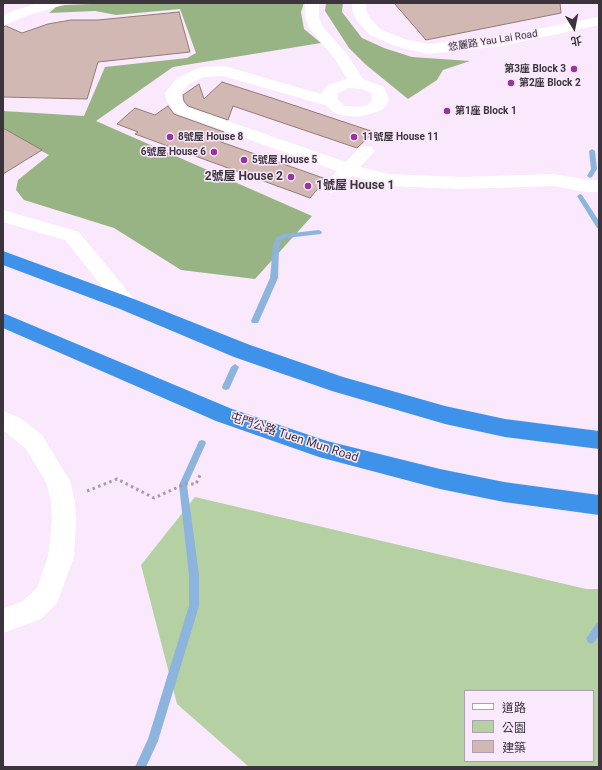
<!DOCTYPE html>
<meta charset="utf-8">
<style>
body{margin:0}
#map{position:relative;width:602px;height:770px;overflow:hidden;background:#fae9fc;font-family:Roboto,"Noto Sans TC",sans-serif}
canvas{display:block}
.frame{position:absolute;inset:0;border:4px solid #3b343c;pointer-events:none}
.legend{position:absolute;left:464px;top:690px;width:130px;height:72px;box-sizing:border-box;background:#fae9fc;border:1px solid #aea1af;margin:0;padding:5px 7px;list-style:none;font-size:12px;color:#3b343c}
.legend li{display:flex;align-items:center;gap:8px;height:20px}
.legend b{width:20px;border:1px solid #aea1af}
.north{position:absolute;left:554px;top:8px;width:40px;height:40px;-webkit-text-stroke:3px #fae9fc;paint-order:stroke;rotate:170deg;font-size:11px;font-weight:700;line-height:16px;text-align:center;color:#3b343c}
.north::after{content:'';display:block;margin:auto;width:14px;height:18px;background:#3b343c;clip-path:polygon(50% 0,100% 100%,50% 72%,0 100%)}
</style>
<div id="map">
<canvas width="602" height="770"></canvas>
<div class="frame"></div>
<ul class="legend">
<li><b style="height:5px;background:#fff"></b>道路</li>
<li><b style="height:11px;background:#b5d0a2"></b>公園</li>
<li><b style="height:11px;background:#d2b8b2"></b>建築</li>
</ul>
<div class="north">北</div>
</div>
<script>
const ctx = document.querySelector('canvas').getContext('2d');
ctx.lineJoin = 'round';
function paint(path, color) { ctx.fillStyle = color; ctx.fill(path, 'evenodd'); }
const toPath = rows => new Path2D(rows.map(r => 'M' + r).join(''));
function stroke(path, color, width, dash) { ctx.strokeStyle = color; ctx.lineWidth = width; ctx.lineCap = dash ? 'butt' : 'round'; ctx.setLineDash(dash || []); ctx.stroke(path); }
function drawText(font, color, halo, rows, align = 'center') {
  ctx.font = font + ' Roboto,"Noto Sans TC",sans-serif'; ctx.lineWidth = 3; ctx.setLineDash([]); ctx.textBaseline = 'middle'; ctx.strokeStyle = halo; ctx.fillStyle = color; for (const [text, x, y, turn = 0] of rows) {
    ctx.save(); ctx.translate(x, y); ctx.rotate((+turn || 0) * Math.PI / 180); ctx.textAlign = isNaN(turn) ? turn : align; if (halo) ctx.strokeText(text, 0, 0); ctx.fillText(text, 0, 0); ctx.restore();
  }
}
const green = toPath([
 [195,497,586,589,599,589,599,767,249,767,177,704,141,565],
 [465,691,593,691,593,761,465,761]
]);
const forest = toPath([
 [117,3,304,3,301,12,304,29,321,43,173,67,96,121,312,216,255,279,181,270,114,228,24,200,16,190,18,180,49,155,3,130,3,111,84,116,105,67,187,58,196,53,180,9,116,15,95,11,49,13,56,7,65,5],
 [326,3,343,3,342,12,362,38,384,48,412,57,470,61,443,70,437,80,408,99,365,64,349,48,325,11]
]);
const stream = toPath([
 [592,149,595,151,597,169,592,177,590,178,587,176,591,169,589,151,592,149],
 [580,194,582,195,599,221,599,228,597,228,577,196,580,194],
 [319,230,322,232,321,234,286,238,282,240,279,246,278,278,259,321,258,323,252,323,251,321,270,278,273,246,277,237,284,234,319,230],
 [235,364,239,367,230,387,229,389,226,390,223,389,222,387,231,367,235,364],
 [202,440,205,441,206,443,187,485,199,575,199,606,158,741,146,767,135,767,148,739,189,606,189,575,179,485,199,441,202,440],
 [599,622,599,635,594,642,591,644,588,642,586,639,596,624,599,622]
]);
const building = toPath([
 [394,3,560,3,561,13,426,40,394,3],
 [179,12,190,52,98,62,87,99,3,97,3,27,6,26,22,33,48,24,71,20,98,20,179,12],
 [222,82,272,98,374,132,357,148,233,106,228,120,188,106,184,101,183,95,199,84,204,99,222,82],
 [168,106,174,114,224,132,221,142,326,179,310,198,135,134,138,132,117,124,135,108,155,115,168,106],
 [3,128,42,150,3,174,3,128]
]);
const path = toPath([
 [87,491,117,479,154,498,185,484,196,484,201,473]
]);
const minor = toPath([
 [39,3,61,3,59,6,26,16,3,26,3,16,16,10,39,3],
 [305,3,319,3,319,17,323,27,347,54,363,79,384,87,389,100,385,107,380,111,358,117,341,115,335,113,325,105,223,76,204,77,189,84,181,93,183,102,187,107,346,162,360,147,366,146,372,147,375,151,360,167,389,174,461,177,554,174,587,180,599,180,599,192,587,192,554,186,461,189,389,186,352,176,337,191,331,193,325,191,322,187,337,171,175,113,167,102,165,93,177,78,201,67,224,66,321,94,328,85,347,79,335,59,309,28,305,17,305,3],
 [349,88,362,89,371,93,372,101,368,105,358,107,345,106,338,100,338,93,349,88],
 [352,3,366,3,366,10,370,18,380,29,404,39,428,44,502,36,599,17,599,25,502,46,428,54,395,46,370,35,356,20,352,10,352,3],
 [3,210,79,232,134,299,137,304,134,309,127,311,120,309,65,240,3,222,3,210],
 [3,411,20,418,42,435,70,481,75,501,76,521,74,557,57,603,41,619,3,633,3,609,23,601,37,588,48,557,52,521,51,501,46,482,26,449,3,430,3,411]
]);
const highway = toPath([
 [3,251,134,299,250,345,343,377,445,406,505,419,599,431,599,449,505,437,445,424,332,391,234,357,120,309,3,265,3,251],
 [3,313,232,409,327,441,440,469,504,482,599,495,599,515,504,502,440,489,319,457,216,421,3,328,3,313]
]);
const markers = [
 [574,69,4,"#96359d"],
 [511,83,4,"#96359d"],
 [447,111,4,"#96359d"],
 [170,137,4,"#96359d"],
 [354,137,4,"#96359d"],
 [214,152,4,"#96359d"],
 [244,160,4,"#96359d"],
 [291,177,4,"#96359d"],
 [308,186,4,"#96359d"]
];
const farStreetnames = [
 ["悠麗路 Yau Lai Road",493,41,-9]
];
const farPoinames = [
 ["第3座 Block 3",566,69,"right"],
 ["第2座 Block 2",519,83],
 ["第1座 Block 1",455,111],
 ["8號屋 House 8",178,137],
 ["11號屋 House 11",362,137],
 ["6號屋 House 6",206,152,"right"],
 ["5號屋 House 5",252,160]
];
const poiNames = [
 ["2號屋 House 2",283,177],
 ["1號屋 House 1",316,186,"left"]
];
const streetNames = [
 ["屯門公路 Tuen Mun Road",294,438,18]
];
paint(green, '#b5d0a2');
paint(forest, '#99b484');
paint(stream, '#8cb4dd');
paint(building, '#d2b8b2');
stroke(building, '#927b74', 1);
stroke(path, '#a79aa8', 3, [2.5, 3.5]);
paint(minor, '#fff');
paint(highway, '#3e92ea');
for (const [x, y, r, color] of markers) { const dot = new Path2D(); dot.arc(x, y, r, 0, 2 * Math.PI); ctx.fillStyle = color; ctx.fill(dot); stroke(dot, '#fae9fc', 1.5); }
drawText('10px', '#3b343c', '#fae9fc', farStreetnames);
drawText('bold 10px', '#3b343c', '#fae9fc', farPoinames, 'left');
drawText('bold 12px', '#3b343c', '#fae9fc', poiNames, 'right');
drawText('12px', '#3b343c', '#fae9fc', streetNames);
</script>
